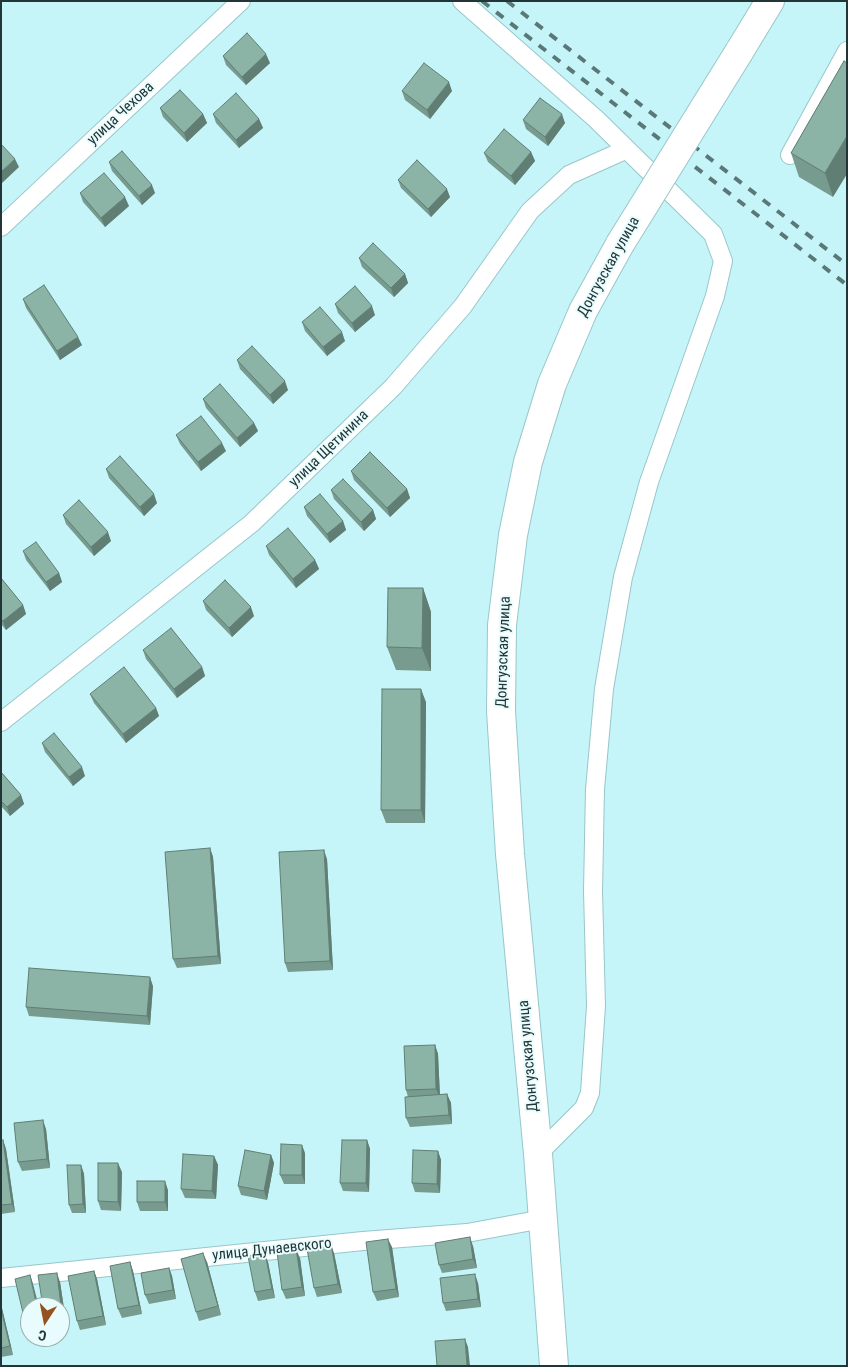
<!DOCTYPE html>
<meta charset="utf-8">
<style>
body{margin:0}
#map{position:relative;width:848px;height:1367px;overflow:hidden;background:#c5f5f8;font-family:"Roboto Condensed",sans-serif}
canvas{display:block}
.frame{position:absolute;inset:0;border:2px solid #233637;pointer-events:none}
.north{position:absolute;left:20px;top:1297px;width:50px;height:50px;box-sizing:border-box;background:#e9fcfd;border:1px solid #9aadae;border-radius:50%;rotate:191deg;font-size:14px;font-weight:700;line-height:20px;text-align:center;color:#233637}
.north::after{content:'';display:block;margin:auto;width:18px;height:22px;background:#945220;clip-path:polygon(50% 0,100% 100%,50% 72%,0 100%)}
</style>
<div id="map">
<canvas width="848" height="1367"></canvas>
<div class="frame"></div>
<div class="north">С</div>
</div>
<script>
const ctx = document.querySelector('canvas').getContext('2d');
ctx.lineJoin = 'round';
const toPath = rows => new Path2D(rows.map(r => 'M' + r).join(''));
function stroke(path, color, width, dash) { ctx.strokeStyle = color; ctx.lineWidth = width; ctx.lineCap = dash ? 'butt' : 'round'; ctx.setLineDash(dash || []); ctx.stroke(path); }
function paint(path, color) { ctx.fillStyle = color; ctx.fill(path, 'evenodd'); }
function drawText(font, color, halo, rows, align = 'center') {
  ctx.font = font + ' "Roboto Condensed",sans-serif'; ctx.lineWidth = 4; ctx.setLineDash([]); ctx.textBaseline = 'middle'; ctx.strokeStyle = halo; ctx.fillStyle = color; for (const [text, x, y, turn = 0] of rows) {
    ctx.save(); ctx.translate(x, y); ctx.rotate((+turn || 0) * Math.PI / 180); ctx.textAlign = isNaN(turn) ? turn : align; if (halo) ctx.strokeText(text, 0, 0); ctx.fillText(text, 0, 0); ctx.restore();
  }
}
const minor = toPath([
 [462,1,596,119,713,234,723,261,715,296,649,482,623,577,604,689,595,789,593,891,596,1006,590,1093,584,1108,538,1154],
 [790,155,847,51],
 [1,227,241,1],
 [1,722,252,523,393,387,463,306,530,211,569,175,625,150],
 [1,1278,363,1241,467,1233,543,1219]
]);
const trunk = toPath([
 [739,52,770,1],
 [554,1366,538,1154,510,854,501,711,502,625,513,535,528,462,552,384,583,311,620,244]
]);
const rail = toPath([
 [482,1,847,285],
 [507,1,847,265]
]);
const trunkBridge = toPath([
 [620,244,739,52]
]);
const wall = toPath([
 [223,56,270,63,246,85,226,65],
 [844,61,833,197,799,177,791,153],
 [402,91,452,91,430,119,405,100],
 [160,108,203,114,207,123,187,142,163,117],
 [213,114,259,119,263,128,239,148,216,123],
 [523,120,565,123,548,146,526,129],
 [531,152,535,161,515,185,488,162,484,153],
 [109,162,155,193,142,205,112,171],
 [398,180,450,197,431,217,401,188],
 [80,193,129,206,105,227,83,202],
 [359,258,405,274,408,283,394,297,362,267],
 [23,299,82,345,60,360,26,308],
 [335,304,375,315,355,332,338,313],
 [302,322,345,341,327,356,305,331],
 [237,360,288,390,273,404,240,369],
 [203,399,254,423,258,431,240,447,206,408],
 [176,435,226,451,201,471,180,444],
 [106,469,157,503,144,516,109,478],
 [351,471,407,489,410,498,390,517,354,480],
 [331,490,373,510,376,519,364,531,334,499],
 [304,507,343,521,346,530,330,543,307,516],
 [63,515,111,541,94,556,66,524],
 [266,546,315,560,319,569,296,588,269,555],
 [23,551,59,573,62,582,50,591,26,560],
 [1,578,23,605,26,614,6,630,1,624],
 [423,588,431,612,431,671,396,670,387,647],
 [203,601,254,616,232,637,206,610],
 [143,650,202,667,205,676,177,698,146,659],
 [90,694,156,708,159,716,126,743,94,703],
 [426,702,425,823,386,823,381,810],
 [42,743,85,776,73,786,45,752],
 [1,772,21,795,24,804,10,816,1,806],
 [210,848,213,857,221,964,177,968,173,959],
 [327,859,333,970,288,972,285,963],
 [153,986,150,1025,29,1016,26,1007],
 [435,1045,438,1054,440,1095,447,1094,451,1103,452,1124,410,1127,406,1118,408,1097,406,1090],
 [46,1129,50,1168,22,1171,18,1162],
 [3,1140,6,1149,15,1212,1,1214,1,1141],
 [367,1140,370,1149,369,1192,343,1191,340,1183],
 [438,1151,441,1160,440,1193,415,1192,412,1183],
 [305,1153,305,1184,284,1184,280,1175],
 [271,1155,274,1163,267,1200,241,1195,238,1186],
 [214,1156,218,1165,216,1199,185,1198,181,1189],
 [81,1165,84,1174,86,1213,72,1213,69,1205],
 [122,1172,121,1211,101,1210,98,1201],
 [168,1190,168,1211,140,1211,137,1202],
 [473,1246,477,1268,442,1273,439,1265],
 [392,1247,399,1297,377,1301,373,1292],
 [334,1253,342,1293,317,1297,314,1288],
 [300,1258,305,1296,286,1299,282,1290],
 [130,1262,133,1271,142,1314,122,1318,118,1309],
 [207,1262,221,1315,199,1321,196,1312],
 [268,1262,275,1298,258,1301,255,1292],
 [169,1268,172,1276,176,1299,149,1304,145,1295],
 [94,1271,97,1279,106,1325,80,1330,77,1321],
 [30,1275,33,1284,30,1307,30,1321,26,1322,23,1313],
 [60,1282,65,1315,60,1316,60,1307,43,1307],
 [478,1283,481,1307,446,1311,443,1303],
 [1,1304,13,1355,1,1357]
]);
const shadedWall = toPath([
 [266,54,270,63,246,85,242,77],
 [449,82,452,91,430,119,427,110],
 [203,114,207,123,187,142,184,133],
 [562,114,565,123,548,146,545,137],
 [259,119,263,128,239,148,236,140],
 [847,136,847,174,833,197,825,173],
 [531,152,535,161,515,185,511,176],
 [15,159,19,167,1,184,1,172],
 [152,185,155,193,142,205,139,196],
 [447,189,450,197,431,217,428,209],
 [125,197,129,206,105,227,101,218],
 [405,274,408,283,394,297,391,288],
 [372,306,375,315,355,332,352,323],
 [342,332,345,341,327,356,323,347],
 [78,337,82,345,60,360,57,351],
 [285,381,288,390,273,404,270,395],
 [254,423,258,431,240,447,237,438],
 [222,443,226,451,201,471,198,462],
 [407,489,410,498,390,517,387,508],
 [154,494,157,503,144,516,140,507],
 [373,510,376,519,364,531,361,522],
 [343,521,346,530,330,543,327,534],
 [108,532,111,541,94,556,91,547],
 [315,560,319,569,296,588,293,579],
 [59,573,62,582,50,591,46,582],
 [423,588,431,612,431,671,422,648],
 [23,605,26,614,6,630,3,621],
 [251,607,254,616,232,637,229,628],
 [202,667,205,676,177,698,174,689],
 [421,689,426,702,425,823,421,810],
 [156,708,159,716,126,743,123,734],
 [82,767,85,776,73,786,69,777],
 [21,795,24,804,10,816,7,807],
 [210,848,213,857,221,964,218,956],
 [324,850,327,859,333,970,330,961],
 [150,977,153,986,150,1025,147,1016],
 [435,1045,438,1054,440,1098,436,1089],
 [447,1094,451,1103,452,1124,449,1115],
 [43,1120,46,1129,50,1168,47,1159],
 [3,1140,6,1149,15,1212,12,1204],
 [367,1140,370,1149,369,1192,366,1183],
 [302,1145,305,1153,305,1184,302,1175],
 [438,1151,441,1160,440,1193,437,1184],
 [271,1155,274,1163,267,1200,264,1191],
 [214,1156,218,1165,216,1199,212,1191],
 [118,1163,122,1172,121,1211,118,1202],
 [81,1165,84,1174,86,1213,83,1204],
 [165,1181,168,1190,168,1211,165,1202],
 [470,1237,473,1246,477,1268,473,1259],
 [388,1239,392,1247,399,1297,396,1289],
 [331,1244,334,1253,342,1293,338,1284],
 [296,1249,300,1258,305,1296,302,1287],
 [203,1253,207,1262,221,1315,218,1306],
 [265,1253,268,1262,275,1298,272,1289],
 [130,1262,133,1271,142,1314,139,1305],
 [169,1268,172,1276,176,1299,173,1290],
 [94,1271,97,1279,106,1325,103,1316],
 [57,1273,60,1282,65,1315,61,1306],
 [475,1274,478,1283,481,1307,478,1299],
 [30,1275,33,1284,39,1307,37,1307],
 [1,1304,13,1355,10,1346,1,1309],
 [465,1339,468,1347,470,1366,467,1366]
]);
const building = toPath([
 [247,33,266,54,242,77,223,56,247,33],
 [844,61,847,63,847,136,825,173,791,153,844,61],
 [424,63,449,82,427,110,402,91,424,63],
 [180,90,203,114,184,133,160,108,180,90],
 [236,93,259,119,236,140,213,114,236,93],
 [540,98,562,114,545,137,523,120,540,98],
 [504,129,531,152,511,176,484,153,504,129],
 [1,144,15,159,1,172,1,144],
 [122,151,152,185,139,196,109,162,122,151],
 [417,160,447,189,428,209,398,180,417,160],
 [104,173,125,197,101,218,80,193,104,173],
 [373,243,405,274,391,288,359,258,373,243],
 [44,285,78,337,57,351,23,299,44,285],
 [355,286,372,306,352,323,335,304,355,286],
 [320,307,342,332,323,347,302,322,320,307],
 [252,346,285,381,270,395,237,360,252,346],
 [220,384,254,423,237,438,203,399,220,384],
 [201,416,222,443,198,462,176,435,201,416],
 [370,452,407,489,387,508,351,471,370,452],
 [120,456,154,494,140,507,106,469,120,456],
 [343,479,373,510,361,522,331,490,343,479],
 [320,494,343,521,327,534,304,507,320,494],
 [79,500,108,532,91,547,63,515,79,500],
 [288,528,315,560,293,579,266,546,288,528],
 [36,542,59,573,46,582,23,551,36,542],
 [1,578,23,605,3,621,1,619,1,578],
 [225,580,251,607,229,628,203,601,225,580],
 [388,588,423,588,422,648,387,647,388,588],
 [171,628,202,667,174,689,143,650,171,628],
 [124,667,156,708,123,734,90,694,124,667],
 [382,689,421,689,421,810,381,810,382,689],
 [54,733,82,767,69,777,42,743,54,733],
 [1,772,21,795,7,807,1,801,1,772],
 [210,848,218,956,173,959,165,852,210,848],
 [324,850,330,961,285,963,279,852,324,850],
 [29,968,150,977,147,1016,26,1007,29,968],
 [435,1045,436,1089,406,1090,404,1046,435,1045],
 [447,1094,449,1115,406,1118,405,1097,447,1094],
 [43,1120,47,1159,18,1162,14,1123,43,1120],
 [3,1140,12,1204,1,1205,1,1141,3,1140],
 [342,1140,367,1140,366,1183,340,1183,342,1140],
 [281,1144,302,1145,302,1175,280,1175,281,1144],
 [245,1150,271,1155,264,1191,238,1186,245,1150],
 [413,1150,438,1151,437,1184,412,1183,413,1150],
 [183,1154,214,1156,212,1191,181,1189,183,1154],
 [98,1163,118,1163,118,1202,98,1201,98,1163],
 [67,1165,81,1165,83,1204,69,1205,67,1165],
 [137,1181,165,1181,165,1202,137,1202,137,1181],
 [470,1237,473,1259,439,1265,435,1243,470,1237],
 [388,1239,396,1289,373,1292,366,1242,388,1239],
 [331,1244,338,1284,314,1288,307,1249,331,1244],
 [296,1249,302,1287,282,1290,277,1252,296,1249],
 [203,1253,218,1306,196,1312,181,1259,203,1253],
 [265,1253,272,1289,255,1292,248,1256,265,1253],
 [130,1262,139,1305,118,1309,110,1266,130,1262],
 [169,1268,173,1290,145,1295,141,1273,169,1268],
 [94,1271,103,1316,77,1321,68,1276,94,1271],
 [57,1273,61,1306,43,1307,38,1275,57,1273],
 [475,1274,478,1299,443,1303,440,1278,475,1274],
 [30,1275,37,1307,30,1307,30,1312,23,1313,15,1279,30,1275],
 [1,1309,10,1346,1,1348,1,1309],
 [465,1339,467,1366,437,1366,435,1341,465,1339]
]);
const streetNames = [
 ["улица Чехова",121,114,-43],
 ["Донгузская улица",609,267,-61],
 ["улица Щетинина",329,449,-44],
 ["Донгузская улица",504,652,-88],
 ["Донгузская улица",529,1056,-95],
 ["улица Дунаевского",272,1250,-6]
];
stroke(minor, '#98c7ca', 20);
stroke(trunk, '#98c7ca', 30);
stroke(minor, '#fff', 18);
stroke(trunk, '#fff', 28);
stroke(rail, '#5b7879', 4, [9, 9]);
stroke(trunkBridge, '#98c7ca', 30, []);
stroke(trunkBridge, '#fff', 28);
paint(wall, '#789b8f');
paint(shadedWall, '#617e74');
paint(building, '#8bb4a6');
stroke(building, '#617e74', 1);
drawText('15px', '#233637', '#e9fcfd', streetNames);
</script>
